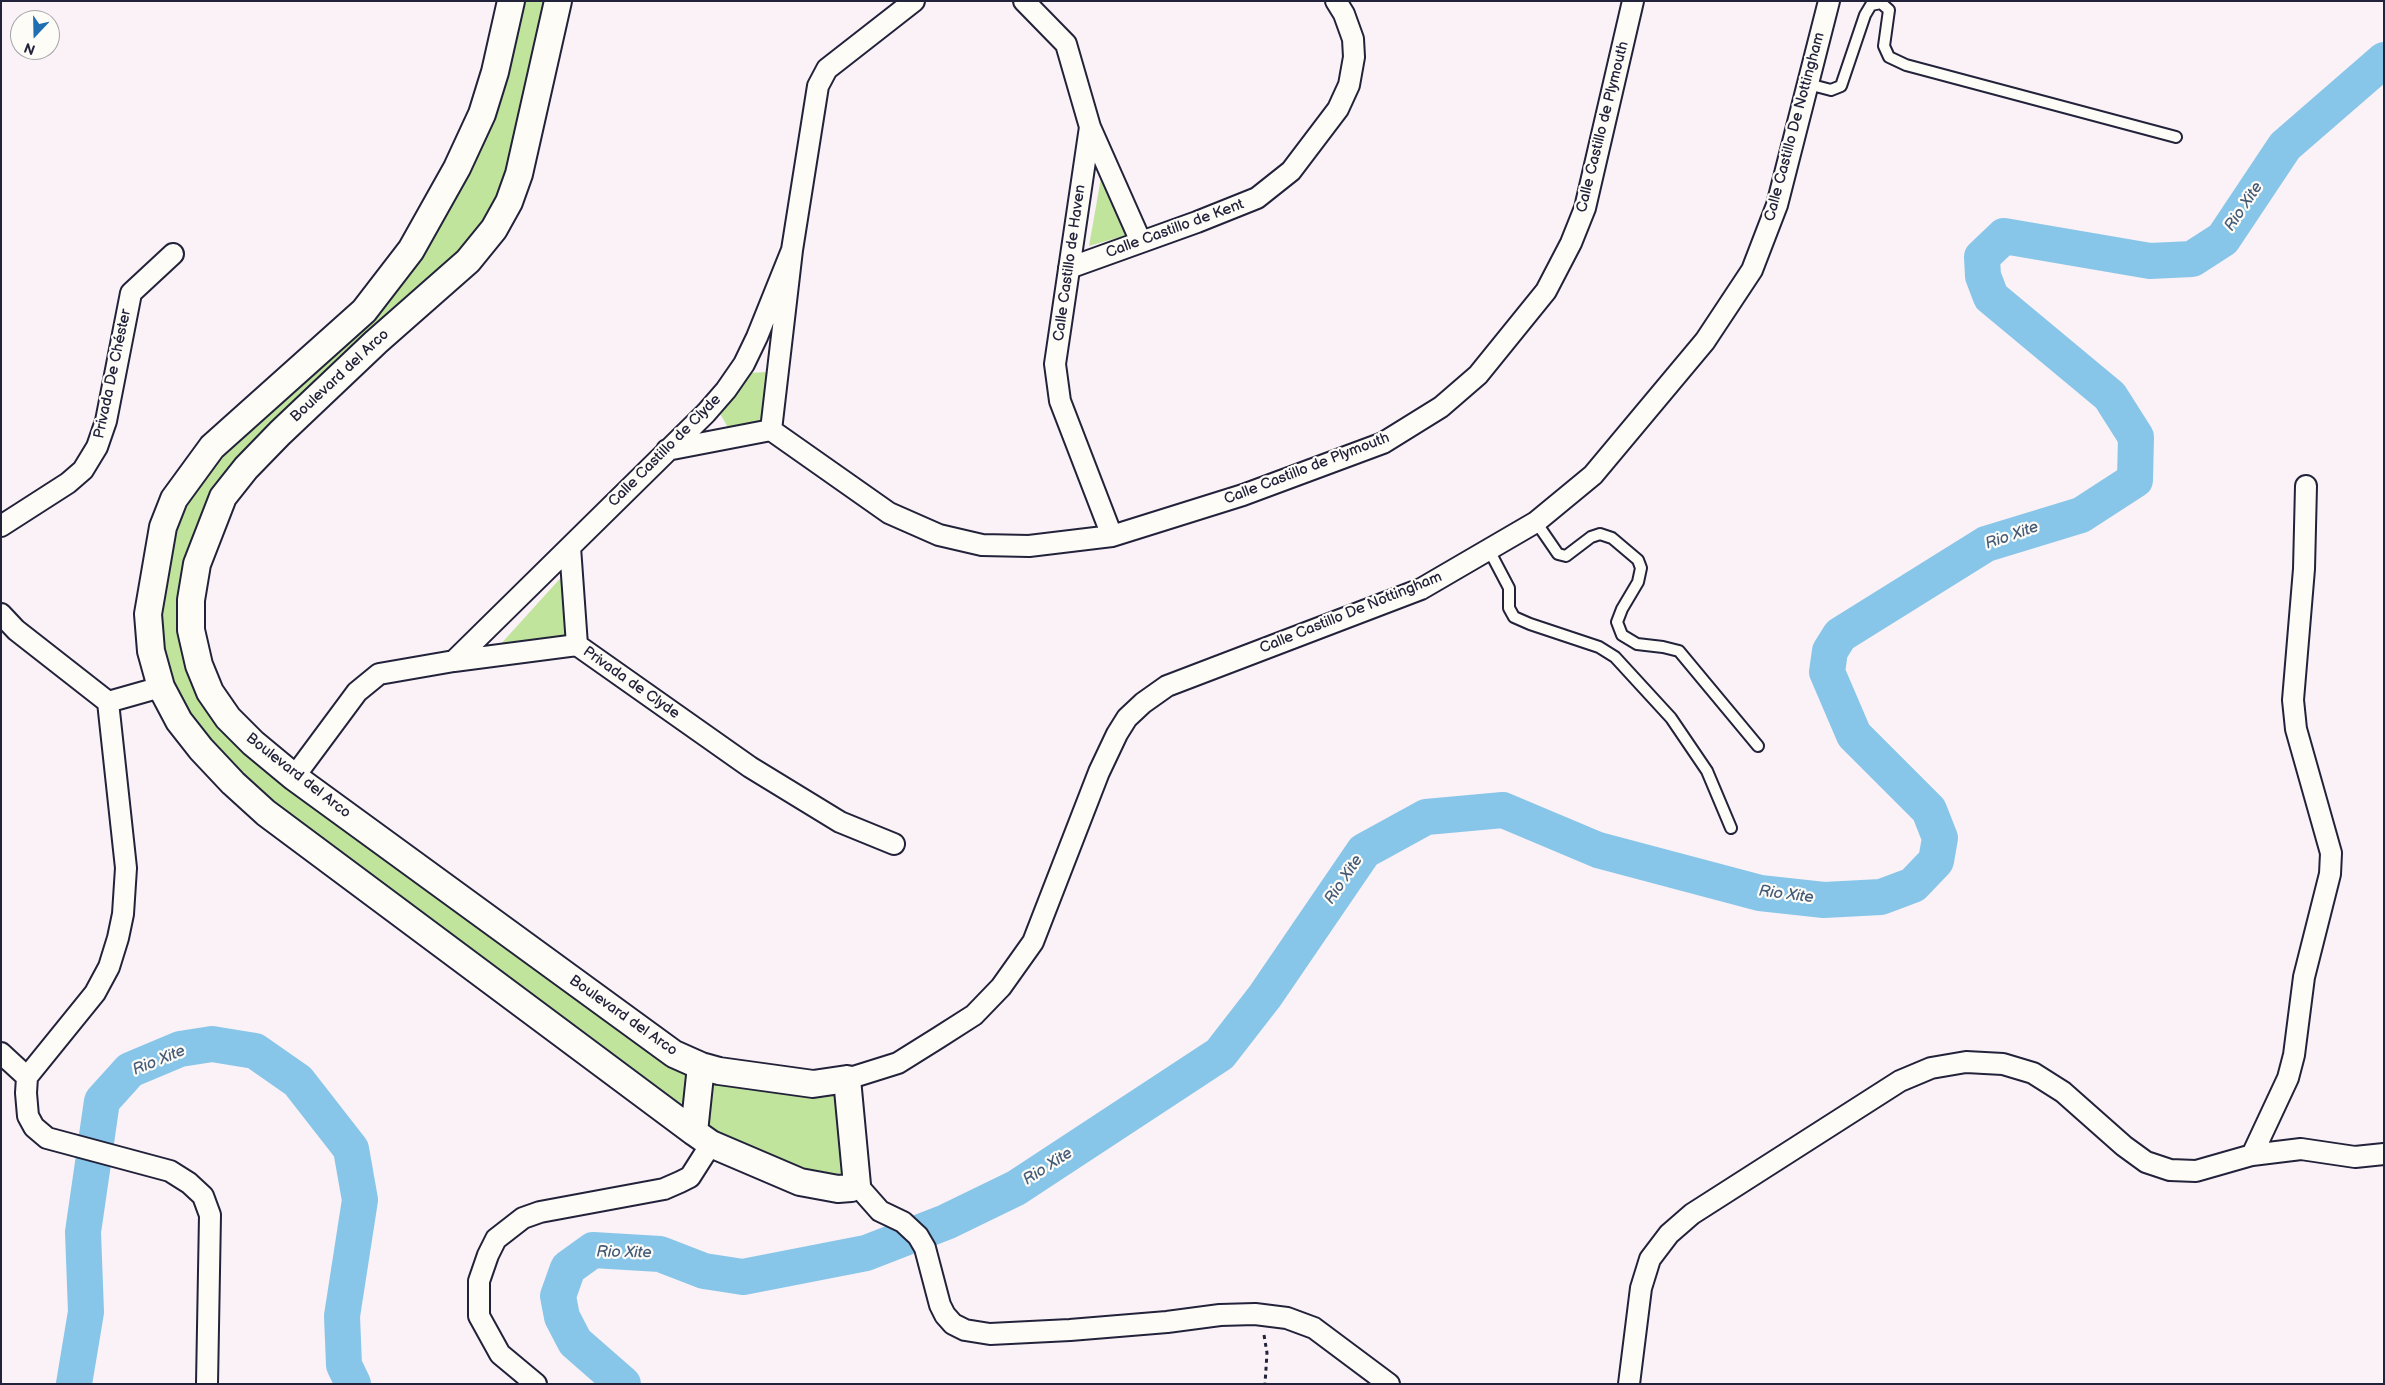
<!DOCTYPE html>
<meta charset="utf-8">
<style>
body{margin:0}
#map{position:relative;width:2385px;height:1385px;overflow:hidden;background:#faf2f6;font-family:"Balsamiq Sans",sans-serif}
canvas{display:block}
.frame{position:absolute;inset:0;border:2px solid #22223b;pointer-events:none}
.north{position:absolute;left:10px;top:10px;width:50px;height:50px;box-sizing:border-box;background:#fdfcf7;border:1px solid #a5a5ac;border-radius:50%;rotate:201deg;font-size:14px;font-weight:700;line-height:20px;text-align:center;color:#22223b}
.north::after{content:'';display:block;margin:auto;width:18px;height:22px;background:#1f6fb2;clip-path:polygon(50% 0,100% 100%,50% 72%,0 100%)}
</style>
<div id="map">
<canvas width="2385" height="1385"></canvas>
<div class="frame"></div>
<div class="north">N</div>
</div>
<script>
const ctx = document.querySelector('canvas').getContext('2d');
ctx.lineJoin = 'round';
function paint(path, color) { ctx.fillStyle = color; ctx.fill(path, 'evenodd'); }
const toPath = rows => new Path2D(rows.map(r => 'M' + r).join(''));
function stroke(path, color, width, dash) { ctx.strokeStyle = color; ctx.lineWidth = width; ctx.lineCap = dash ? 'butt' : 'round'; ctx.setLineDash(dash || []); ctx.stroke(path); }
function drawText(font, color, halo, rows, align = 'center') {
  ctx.font = font + ' "Balsamiq Sans",sans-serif'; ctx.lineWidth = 4.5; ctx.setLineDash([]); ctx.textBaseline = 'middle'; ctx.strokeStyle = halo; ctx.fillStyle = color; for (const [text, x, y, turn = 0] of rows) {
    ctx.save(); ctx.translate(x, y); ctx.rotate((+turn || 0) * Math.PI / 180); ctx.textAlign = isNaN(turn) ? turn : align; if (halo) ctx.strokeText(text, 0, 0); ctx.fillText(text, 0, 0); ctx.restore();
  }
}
const green = toPath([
 [511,1,558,1,509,202,246,468,191,600,228,718,674,1054,847,1079,857,1185,751,1163,233,783,151,651,174,499,364,311,482,114],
 [1102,172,1131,234,1089,246],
 [767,372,773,378,768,422,730,431,719,412,748,373],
 [566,572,568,637,499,646]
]);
const river = toPath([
 [74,1384,86,1312,83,1232,102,1101,130,1070,180,1049,212,1044,255,1051,298,1081,351,1149,360,1200,342,1316,344,1365,353,1384],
 [623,1384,575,1342,562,1317,558,1296,568,1268,593,1250,660,1254,704,1271,743,1277,866,1253,946,1222,1016,1188,1220,1054,1265,996,1364,851,1426,817,1503,810,1598,850,1760,893,1824,900,1881,897,1913,885,1936,861,1940,838,1929,810,1854,735,1827,672,1830,651,1840,635,1986,544,2081,515,2135,480,2136,437,2110,396,1991,297,1983,276,1982,257,2004,236,2150,261,2192,259,2223,239,2285,146,2384,60]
]);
const path = toPath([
 [1264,1335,1267,1353,1265,1384]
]);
const service = toPath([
 [1808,84,1831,90,1841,86,1865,15,1871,5,1881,3,1889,10,1884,46,1889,57,1906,65,2176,137],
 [1536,522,1558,554,1566,556,1591,537,1600,534,1612,538,1638,560,1641,568,1638,582,1622,609,1617,622,1622,635,1637,644,1663,647,1679,651,1758,746],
 [1489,550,1509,588,1509,608,1514,617,1530,624,1599,647,1615,657,1671,718,1707,771,1731,828]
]);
const minor = toPath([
 [1024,1,1066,44,1090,127,1055,364,1060,401,1112,536],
 [1090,127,1141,242],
 [792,250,771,430,889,513,939,535,982,545,1029,546,1112,536,1243,495,1383,443,1441,407,1478,375,1546,291,1571,243,1585,208,1633,1],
 [1069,268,1197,222,1257,198,1291,171,1338,109,1349,85,1354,57,1353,39,1344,14,1336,1],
 [667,450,771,430],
 [1,526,68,483,83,470,97,447,106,421,131,293,173,254],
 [570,547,577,645],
 [1,614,16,630,108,702,161,687],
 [454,661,706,413,726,390,744,364,757,337,792,250,818,86,827,69,914,1],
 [294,777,357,692,379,674,454,661,577,645,750,767,840,822,894,844],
 [1,1053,27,1077,26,1093,28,1116,34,1127,47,1138,170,1171,189,1183,203,1196,210,1215,207,1384],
 [27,1077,95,993,109,967,118,938,123,914,126,868,108,702],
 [847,1079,898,1063,938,1038,974,1015,1001,987,1033,942,1099,772,1117,734,1127,718,1143,703,1167,686,1421,589,1536,522,1593,475,1705,341,1752,270,1777,205,1829,1],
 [2252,1155,2288,1078,2294,1055,2304,977,2330,874,2331,853,2296,729,2293,700,2304,569,2306,486],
 [857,1185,880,1211,903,1222,918,1236,925,1248,940,1305,945,1315,953,1324,965,1330,990,1334,1070,1330,1167,1322,1220,1315,1255,1314,1287,1318,1314,1328,1389,1384],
 [536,1384,500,1354,479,1316,479,1281,488,1255,496,1239,523,1218,540,1212,664,1189,680,1182,690,1177,711,1144],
 [1629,1384,1641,1288,1650,1259,1669,1234,1692,1214,1900,1081,1931,1068,1966,1062,2003,1064,2033,1073,2063,1092,2124,1146,2146,1162,2170,1170,2196,1171,2252,1155,2301,1149,2355,1157,2384,1154]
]);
const tertiary = toPath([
 [511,1,495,72,482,114,457,168,411,250,364,311,212,447,174,499,163,527,148,614,151,651,161,687,179,721,201,749,233,783,266,813,694,1132,711,1144,800,1182,838,1189,851,1188,857,1185,847,1079,813,1084,719,1071,701,1066,674,1054,294,777,253,743,228,718,210,692,199,665,191,630,191,600,197,564,223,497,246,468,280,433,376,342,468,261,494,229,509,202,519,174,558,1],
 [694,1132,701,1066]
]);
const streetNames = [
 ["Calle Castillo de Plymouth",1603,127,-76],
 ["Calle Castillo De Nottingham",1795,127,-75],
 ["Calle Castillo de Kent",1175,229,-20],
 ["Calle Castillo de Haven",1070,263,-82],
 ["Privada De Chéster",113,374,-78],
 ["Boulevard del Arco",340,376,-43],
 ["Calle Castillo de Clyde",665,451,-45],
 ["Calle Castillo de Plymouth",1307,469,-21],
 ["Calle Castillo De Nottingham",1351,613,-22],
 ["Privada de Clyde",631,683,35],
 ["Boulevard del Arco",298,776,38],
 ["Boulevard del Arco",623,1016,35]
];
const waterNames = [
 ["Rio Xite",2244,207,-56],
 ["Rio Xite",2012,536,-19],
 ["Rio Xite",1344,880,-56],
 ["Rio Xite",1786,895,7],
 ["Rio Xite",159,1061,-22],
 ["Rio Xite",1048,1167,-33],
 ["Rio Xite",624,1253,1]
];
paint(green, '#c1e49d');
stroke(river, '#88c6e9', 36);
stroke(service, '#22223b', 14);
stroke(minor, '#22223b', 24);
stroke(tertiary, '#22223b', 30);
stroke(path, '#22223b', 3, [4, 4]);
stroke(service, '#fdfcf7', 10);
stroke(minor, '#fdfcf7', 20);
stroke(tertiary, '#fdfcf7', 26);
drawText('15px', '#22223b', '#fdfcf7', streetNames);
drawText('italic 16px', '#465b78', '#fdfcf7', waterNames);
</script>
